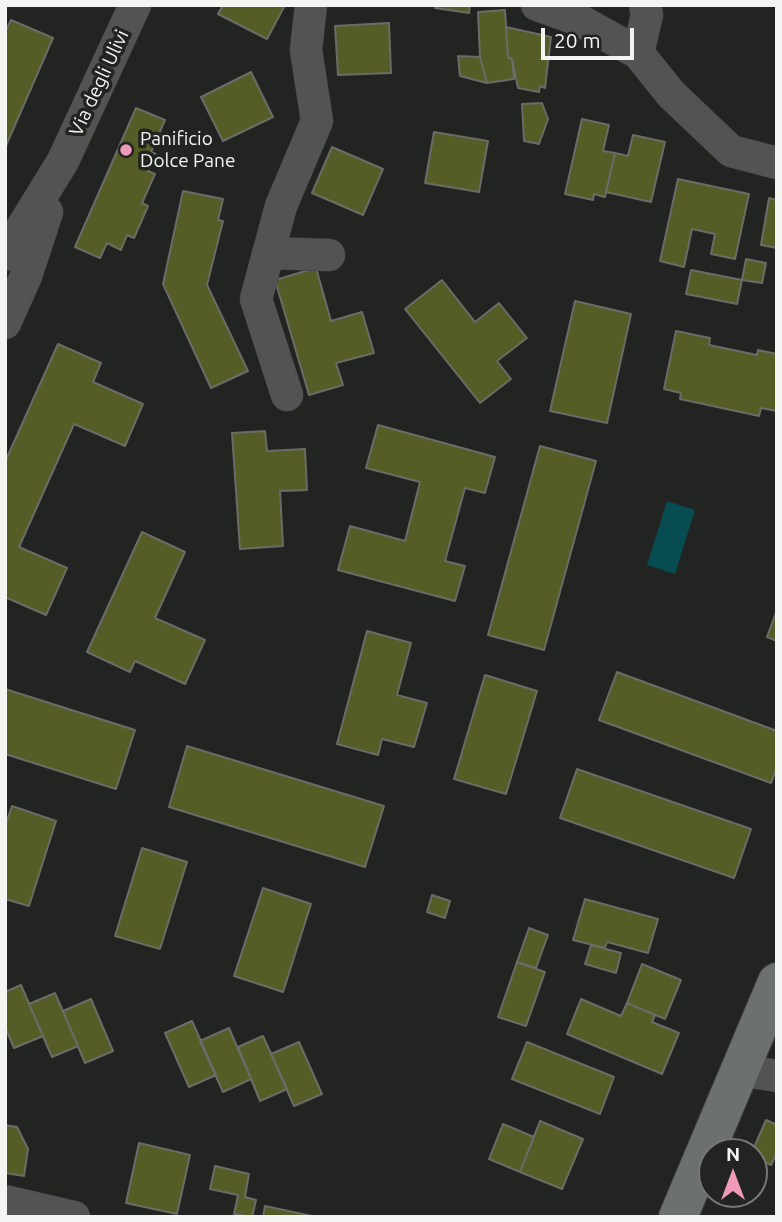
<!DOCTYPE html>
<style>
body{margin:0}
#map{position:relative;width:782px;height:1222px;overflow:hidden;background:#222421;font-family:Ubuntu,sans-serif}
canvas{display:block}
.frame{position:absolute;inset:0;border:7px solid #f3f5f3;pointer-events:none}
.north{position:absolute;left:698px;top:1138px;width:70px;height:70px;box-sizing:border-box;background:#222421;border:2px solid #767875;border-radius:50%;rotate:0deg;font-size:19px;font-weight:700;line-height:28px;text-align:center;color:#f3f5f3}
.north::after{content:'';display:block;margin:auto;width:24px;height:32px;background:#ef9ab8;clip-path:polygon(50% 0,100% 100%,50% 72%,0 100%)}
.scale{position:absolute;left:541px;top:28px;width:93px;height:32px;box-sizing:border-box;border:4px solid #f3f5f3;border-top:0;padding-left:9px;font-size:21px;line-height:24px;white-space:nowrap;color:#f3f5f3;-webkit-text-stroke:5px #222421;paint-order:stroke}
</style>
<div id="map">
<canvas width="782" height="1222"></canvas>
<div class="frame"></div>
<div class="north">N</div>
<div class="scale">20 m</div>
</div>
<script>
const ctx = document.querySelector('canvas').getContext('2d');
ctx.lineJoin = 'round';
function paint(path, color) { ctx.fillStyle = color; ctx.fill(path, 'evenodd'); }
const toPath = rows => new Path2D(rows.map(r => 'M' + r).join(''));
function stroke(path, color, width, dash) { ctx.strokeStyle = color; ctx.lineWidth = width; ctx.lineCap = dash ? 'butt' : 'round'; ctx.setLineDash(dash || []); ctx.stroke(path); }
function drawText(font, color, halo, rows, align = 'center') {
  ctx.font = font + ' Ubuntu,sans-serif'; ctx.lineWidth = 7; ctx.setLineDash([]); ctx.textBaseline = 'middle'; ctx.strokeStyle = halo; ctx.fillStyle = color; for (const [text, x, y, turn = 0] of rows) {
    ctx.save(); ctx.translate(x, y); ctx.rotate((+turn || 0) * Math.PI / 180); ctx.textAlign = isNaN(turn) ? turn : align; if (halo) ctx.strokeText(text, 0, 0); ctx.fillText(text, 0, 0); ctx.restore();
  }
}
const water = toPath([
 [667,501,695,510,675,574,647,565]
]);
const building = toPath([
 [223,5,285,5,267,39,218,14,223,5],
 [436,5,470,5,469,13,435,8,436,5],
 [505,10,508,57,512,59,514,79,487,83,480,57,478,12,505,10],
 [11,20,53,38,5,148,5,32,11,20],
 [389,23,391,73,338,75,335,26,389,23],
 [506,27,551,37,545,88,540,86,539,92,518,88,512,59,508,57,506,27],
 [458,56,480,57,487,83,460,76,458,56],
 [251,72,273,117,223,141,201,97,251,72],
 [542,103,548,119,539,144,524,141,522,104,542,103],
 [136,108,165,120,151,152,156,154,148,171,155,174,142,203,148,206,134,238,127,235,121,250,107,243,100,258,75,247,136,108],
 [582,119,609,125,603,151,615,153,605,197,594,194,593,200,565,194,582,119],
 [434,132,488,141,479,192,425,183,434,132],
 [633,135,665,142,651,202,606,192,615,153,628,156,633,135],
 [332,147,383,169,363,215,312,193,332,147],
 [678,179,749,194,735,259,711,254,715,234,692,229,684,267,660,261,678,179],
 [183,191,223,199,218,220,223,221,207,285,248,371,211,388,163,284,183,191],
 [769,198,777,200,777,248,761,245,769,198],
 [746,259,766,263,762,283,742,280,746,259],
 [316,268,331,321,362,312,374,353,336,363,343,385,309,395,275,280,316,268],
 [691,270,742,280,737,304,686,294,691,270],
 [442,280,475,322,499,303,527,338,497,361,511,379,480,403,405,309,442,280],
 [575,301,631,314,607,423,550,411,575,301],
 [676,331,710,338,709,345,757,355,758,350,777,354,777,411,761,408,759,416,680,399,681,393,664,389,676,331],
 [58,344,101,363,93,382,143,404,125,446,74,424,19,547,67,568,46,615,5,597,5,462,58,344],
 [378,425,495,457,485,493,465,488,445,561,465,566,455,601,338,570,350,526,405,541,420,482,366,468,378,425],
 [265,431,267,451,305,449,307,490,280,491,283,546,240,549,232,433,265,431],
 [540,446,596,461,544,650,488,635,540,446],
 [142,532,185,552,155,618,205,640,185,684,135,661,130,672,87,652,142,532],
 [777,610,777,641,767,637,777,610],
 [367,631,411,643,397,695,427,703,414,747,382,739,378,755,337,744,367,631],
 [617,672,777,731,777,767,771,783,599,720,617,672],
 [485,675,537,691,506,794,454,779,485,675],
 [5,689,135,730,116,789,5,754,5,689],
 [187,746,384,806,365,867,169,807,187,746],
 [577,769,751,829,734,878,560,818,577,769],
 [12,806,56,821,29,906,5,899,5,826,12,806],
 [142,848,187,862,160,949,115,936,142,848],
 [263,888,311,904,283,992,234,976,263,888],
 [432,895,450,901,445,918,427,912,432,895],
 [585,899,658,919,648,953,607,942,605,948,573,940,585,899],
 [529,928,548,935,536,968,517,962,529,928],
 [591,945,621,953,616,973,585,964,591,945],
 [517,962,545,972,526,1026,498,1017,517,962],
 [642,964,681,980,665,1019,627,1003,642,964],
 [21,985,43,1036,14,1048,5,1027,5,992,21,985],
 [55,993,78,1046,52,1057,29,1004,55,993],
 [91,999,113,1051,85,1063,63,1011,91,999],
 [581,999,621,1016,627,1003,655,1015,652,1022,679,1033,662,1074,567,1034,581,999],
 [192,1021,216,1075,189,1087,165,1033,192,1021],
 [229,1028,251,1079,223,1092,200,1041,229,1028],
 [263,1036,287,1089,260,1101,238,1047,263,1036],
 [299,1042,322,1094,294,1106,271,1054,299,1042],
 [527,1042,614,1077,600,1114,512,1079,527,1042],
 [766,1120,777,1125,777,1152,771,1165,754,1158,752,1152,766,1120],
 [540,1121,583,1139,562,1189,520,1172,540,1121],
 [503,1124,534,1137,520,1172,489,1159,503,1124],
 [5,1125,17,1127,28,1149,24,1176,5,1173,5,1125],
 [139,1143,190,1155,177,1214,126,1203,139,1143],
 [215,1166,249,1174,245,1197,256,1200,252,1217,234,1214,238,1195,210,1189,215,1166],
 [265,1206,312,1216,312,1217,263,1217,265,1206]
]);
const street = toPath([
 [537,5,579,20,638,53,671,94,731,151,777,163],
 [638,53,647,15,645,5],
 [268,253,329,255],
 [5,255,63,161,135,5],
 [5,323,26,276,47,212],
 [287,395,256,299,281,206,317,121,306,50,311,5],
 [739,1070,777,1076],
 [5,1201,74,1217]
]);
const secondary = toPath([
 [678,1217,777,982]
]);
const markers = [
 [126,150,7,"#ef9ab8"]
];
const streetNames = [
 ["Via degli Ulivi",99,83,-65]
];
const poiNames = [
 ["Panificio",140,139],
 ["Dolce Pane",140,161]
];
paint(water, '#074c51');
paint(building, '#565c25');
stroke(building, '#6b6b68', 2);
stroke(street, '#3f413e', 33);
stroke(secondary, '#3f413e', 40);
stroke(street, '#525454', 32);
stroke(secondary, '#6c706e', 38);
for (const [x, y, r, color] of markers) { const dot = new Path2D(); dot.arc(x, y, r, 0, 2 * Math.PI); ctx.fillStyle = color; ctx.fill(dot); stroke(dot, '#222421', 2.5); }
drawText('19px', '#f3f5f3', '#222421', streetNames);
drawText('19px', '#f3f5f3', '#222421', poiNames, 'left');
</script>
